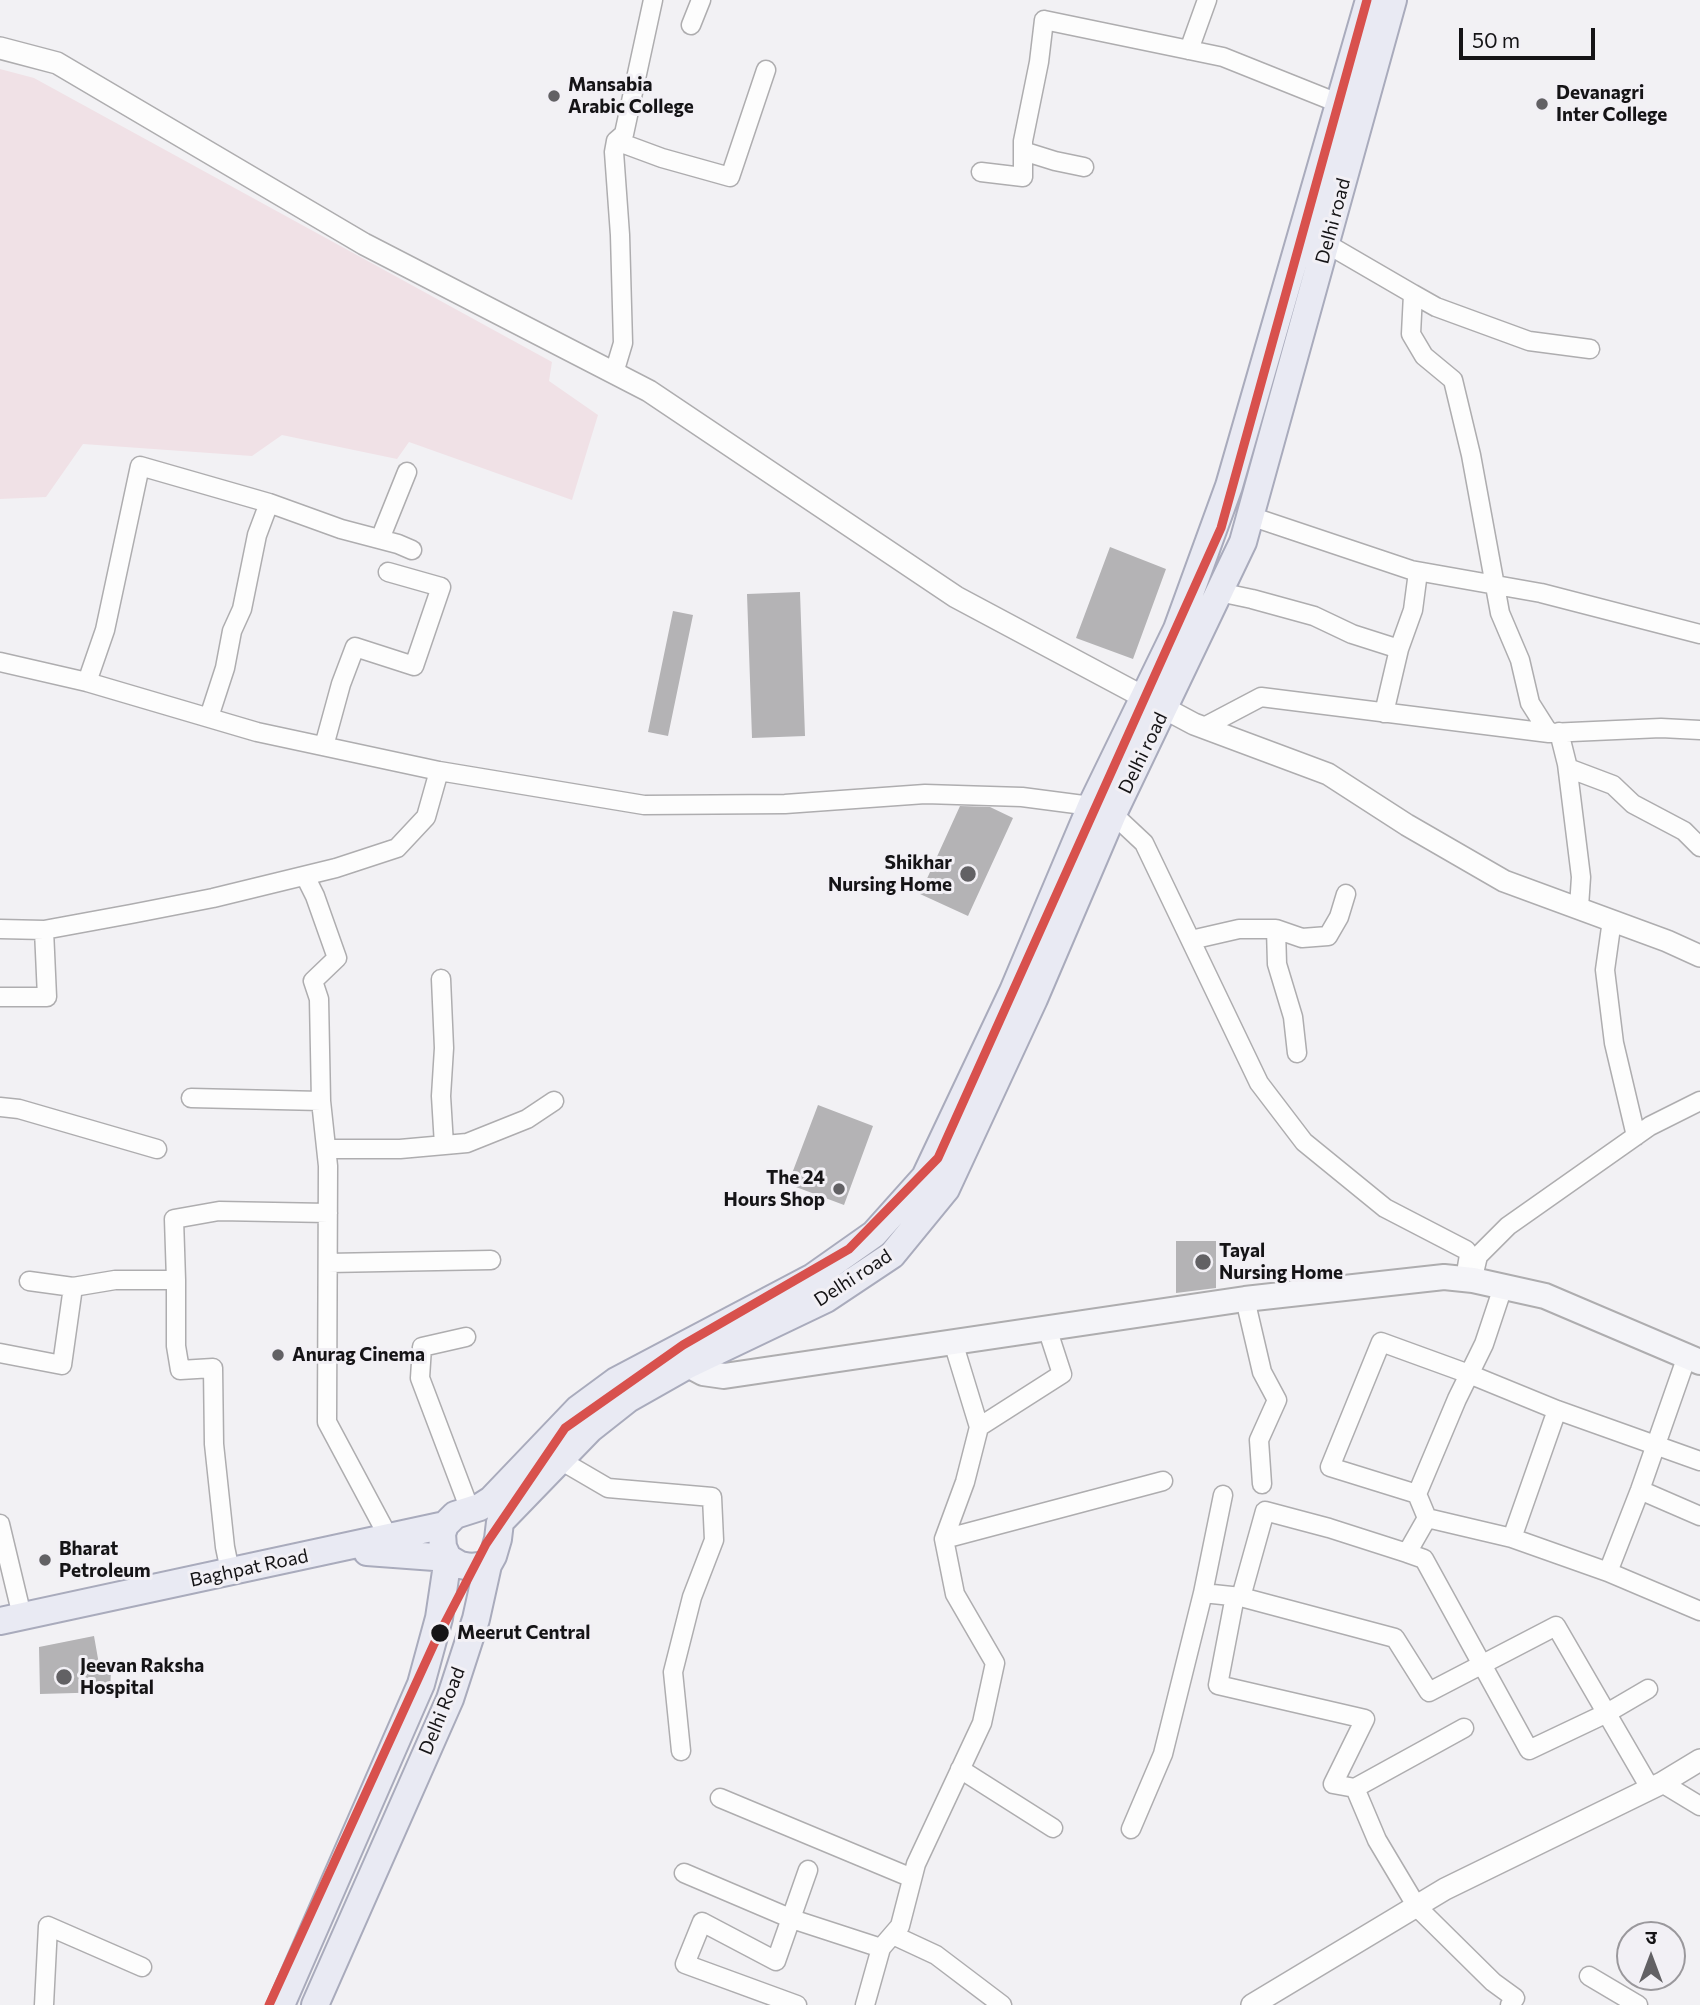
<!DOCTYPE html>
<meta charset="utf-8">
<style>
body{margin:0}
#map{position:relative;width:1700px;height:2005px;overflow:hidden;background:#f2f1f4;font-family:Commissioner,"Noto Sans Devanagari",sans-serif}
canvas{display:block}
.north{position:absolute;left:1616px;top:1921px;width:70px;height:70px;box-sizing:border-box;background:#f2f0f5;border:2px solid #9a989c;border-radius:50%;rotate:0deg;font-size:19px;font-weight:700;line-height:28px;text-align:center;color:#151416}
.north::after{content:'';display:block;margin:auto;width:24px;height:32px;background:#626164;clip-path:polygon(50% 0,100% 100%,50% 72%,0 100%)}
.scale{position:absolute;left:1459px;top:28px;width:136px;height:32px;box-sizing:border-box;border:4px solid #151416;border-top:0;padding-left:9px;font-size:21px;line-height:24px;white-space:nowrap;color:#151416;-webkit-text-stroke:5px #f2f0f5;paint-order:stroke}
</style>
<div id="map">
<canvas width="1700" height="2005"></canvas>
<div class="north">उ</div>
<div class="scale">50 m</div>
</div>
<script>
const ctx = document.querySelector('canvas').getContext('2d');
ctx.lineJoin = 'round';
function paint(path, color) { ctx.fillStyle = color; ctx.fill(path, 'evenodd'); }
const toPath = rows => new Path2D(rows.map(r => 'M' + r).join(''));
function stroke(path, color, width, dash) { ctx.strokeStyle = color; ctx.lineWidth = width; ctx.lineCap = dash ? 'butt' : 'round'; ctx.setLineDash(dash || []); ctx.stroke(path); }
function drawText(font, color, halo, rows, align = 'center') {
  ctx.font = font + ' Commissioner,sans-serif'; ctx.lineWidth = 6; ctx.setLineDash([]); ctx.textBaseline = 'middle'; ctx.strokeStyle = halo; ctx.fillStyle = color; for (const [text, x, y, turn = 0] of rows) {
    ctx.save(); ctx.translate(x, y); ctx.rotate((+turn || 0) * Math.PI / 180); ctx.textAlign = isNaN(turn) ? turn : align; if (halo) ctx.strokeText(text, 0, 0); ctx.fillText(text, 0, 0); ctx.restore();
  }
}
const green = toPath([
 [0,69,34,78,552,362,549,381,598,415,572,500,409,442,397,459,282,435,252,456,83,444,46,497,0,499]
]);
const building = toPath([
 [1110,547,1166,569,1133,659,1076,638],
 [800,592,805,736,752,738,747,594],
 [673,611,693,615,668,736,648,732],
 [960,806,990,807,1013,818,968,916,920,894],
 [818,1105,873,1126,844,1205,788,1184],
 [1176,1241,1216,1241,1216,1288,1176,1293],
 [94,1636,100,1670,111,1670,110,1692,40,1694,39,1647]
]);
const minor = toPath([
 [691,25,701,0],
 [1189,50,1207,0],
 [616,141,662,158,730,177,766,70],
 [1023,151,1055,161,1084,167],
 [981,172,1023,177,1023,141,1039,62,1044,20,1223,57,1338,103],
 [1327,244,1413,294,1411,334,1424,356,1453,380,1471,455,1500,613,1520,660,1530,703,1549,733],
 [1413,294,1436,307,1529,341,1590,349],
 [614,373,623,343,620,235,614,152,616,141,624,134,653,0],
 [269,503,341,529,398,544,412,550],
 [1250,516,1411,570,1541,593,1700,634],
 [380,539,407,472],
 [1219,592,1252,599,1314,616,1352,634,1399,649],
 [0,662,87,682,257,732,439,771,644,805,785,804,925,794,1022,797,1091,806,1113,814,1144,843,1259,1083,1304,1142,1385,1208,1466,1250,1469,1255,1465,1279],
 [87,682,105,630,140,466,269,503,257,535,242,609,232,631,225,668,209,717],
 [1384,713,1399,649,1413,610,1418,572],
 [1204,727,1261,697,1549,733,1661,728,1700,730],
 [1559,732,1567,764,1581,877,1579,907],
 [324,746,341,684,355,647,414,666,441,587,388,572],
 [1568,768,1613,785,1633,804,1684,831,1700,847],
 [305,876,315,896,337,958,313,981,319,999,321,1101],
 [1612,920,1605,970,1614,1043,1636,1136],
 [0,929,44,930,131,914,213,898,336,868,397,848,426,817,439,771],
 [1276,929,1302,938,1328,936,1339,917,1346,894],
 [1191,940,1239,929,1276,929,1277,964,1293,1017,1297,1053],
 [441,979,444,1048,441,1096,444,1145],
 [0,997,47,997,44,930],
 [191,1098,321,1101,328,1166,327,1422,389,1538],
 [0,1107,19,1109,157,1149],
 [327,1149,400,1149,467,1143,527,1119,554,1101],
 [328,1263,491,1260],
 [1474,1273,1478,1256,1508,1226,1650,1126,1700,1101],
 [176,1280,176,1346,180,1370,213,1368,214,1444,225,1547,230,1571],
 [73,1287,115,1280,176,1280,174,1219,219,1211,328,1213],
 [1503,1287,1484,1344,1457,1399,1417,1494,1427,1518,1407,1553,1329,1528,1265,1511,1241,1597,1395,1638,1429,1692,1556,1626,1650,1788],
 [1245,1299,1262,1372,1277,1400,1259,1440,1262,1484],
 [466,1337,422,1347,420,1378,470,1510],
 [0,1353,62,1365,73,1287,29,1281],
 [979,1427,1062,1374,1047,1328],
 [560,1460,608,1488,712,1497,714,1540,692,1597,673,1672,681,1751],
 [1640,1490,1700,1516],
 [1417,1494,1330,1467,1381,1342,1469,1374,1557,1410,1700,1461],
 [1427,1518,1512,1538,1608,1572,1640,1490,1687,1356],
 [0,1524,22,1616],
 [1512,1538,1557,1410],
 [944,1539,1163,1481],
 [1407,1553,1424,1559,1529,1750,1607,1713,1648,1689],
 [1608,1572,1700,1611],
 [1203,1593,1223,1495],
 [1235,1596,1218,1685,1365,1719,1333,1784,1355,1788],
 [1464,1728,1355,1788,1377,1840,1417,1907,1493,1982,1515,1998,1510,2005],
 [960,1769,1053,1828],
 [1662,1783,1700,1806],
 [720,1798,912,1878],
 [1131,1829,1163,1754,1203,1593,1241,1597],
 [684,1873,792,1919,881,1948],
 [893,1935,936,1955,1002,2005],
 [1589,1976,1638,2005],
 [44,2005,48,1926,142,1967],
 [797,2005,685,1964,702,1922,776,1961,808,1870],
 [865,2005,881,1948,900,1926,916,1864,982,1723,995,1663,955,1594,944,1539,965,1482,979,1427,953,1342]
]);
const tertiary = toPath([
 [0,48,57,63,364,244,649,391,956,597,1194,724,1328,774,1407,825,1504,881,1667,941,1700,956],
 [1252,2005,1445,1889,1662,1783,1700,1760]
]);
const secondary = toPath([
 [680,1351,688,1365,703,1373,724,1376,1245,1299,1444,1277,1473,1280,1545,1296,1700,1362]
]);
const primary = toPath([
 [367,1552,448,1558,460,1565,471,1567,488,1565],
 [0,1621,445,1525,455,1515,480,1507,491,1500,578,1409,616,1381,813,1277,874,1234,925,1177,1013,991,1091,806,1177,629,1229,486,1369,0],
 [281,2005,421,1684,439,1618,448,1558,443,1547,442,1534,445,1525],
 [315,2005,450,1699,476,1619,488,1565,493,1556,498,1539,500,1522,590,1429,628,1399,688,1365,826,1299,892,1255,946,1189,1034,999,1113,814,1243,542,1393,0]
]);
const metro1 = toPath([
 [269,2005,434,1644,486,1544,565,1428,683,1345,849,1249,938,1158,1221,528,1367,0]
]);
const markers = [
 [554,96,7,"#626164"],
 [1542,104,7,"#626164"],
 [968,874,9,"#626164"],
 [839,1189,7,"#626164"],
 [1203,1262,9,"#626164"],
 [278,1355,7,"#626164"],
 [45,1560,7,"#626164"],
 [440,1633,10,"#151416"],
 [64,1677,9,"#626164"]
];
const poiNames = [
 ["Mansabia",568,85],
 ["Arabic College",568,107],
 ["Devanagri",1556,93],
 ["Inter College",1556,115],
 ["Shikhar",952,863,"right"],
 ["Nursing Home",952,885,"right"],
 ["The 24",825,1178,"right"],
 ["Hours Shop",825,1200,"right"],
 ["Tayal",1219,1251],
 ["Nursing Home",1219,1273],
 ["Anurag Cinema",292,1355],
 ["Bharat",59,1549],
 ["Petroleum",59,1571],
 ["Jeevan Raksha",80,1666],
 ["Hospital",80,1688]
];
const streetNames = [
 ["Delhi road",1333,221,-75],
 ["Delhi road",1143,753,-64],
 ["Delhi road",853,1278,-33],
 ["Baghpat Road",249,1568,-12],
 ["Delhi Road",442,1711,-68]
];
const stopNames = [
 ["Meerut Central",457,1633]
];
paint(green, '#f0e1e6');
paint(building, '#b4b3b5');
stroke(minor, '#aeadaf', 21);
stroke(tertiary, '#aeadaf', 24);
stroke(secondary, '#aeadaf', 28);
stroke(primary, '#a9abbc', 30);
stroke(minor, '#fdfdfd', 18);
stroke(tertiary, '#fdfdfd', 21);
stroke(secondary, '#f4f4f8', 24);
stroke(primary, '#e9eaf3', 26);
stroke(metro1, '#d8514d', 9);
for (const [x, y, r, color] of markers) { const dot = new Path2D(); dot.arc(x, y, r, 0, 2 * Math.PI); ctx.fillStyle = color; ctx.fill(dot); stroke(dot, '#f2f0f5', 2.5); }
drawText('bold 19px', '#151416', '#f2f0f5', poiNames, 'left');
drawText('19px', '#151416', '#f2f0f5', streetNames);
drawText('bold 19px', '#151416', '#f2f0f5', stopNames, 'left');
</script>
